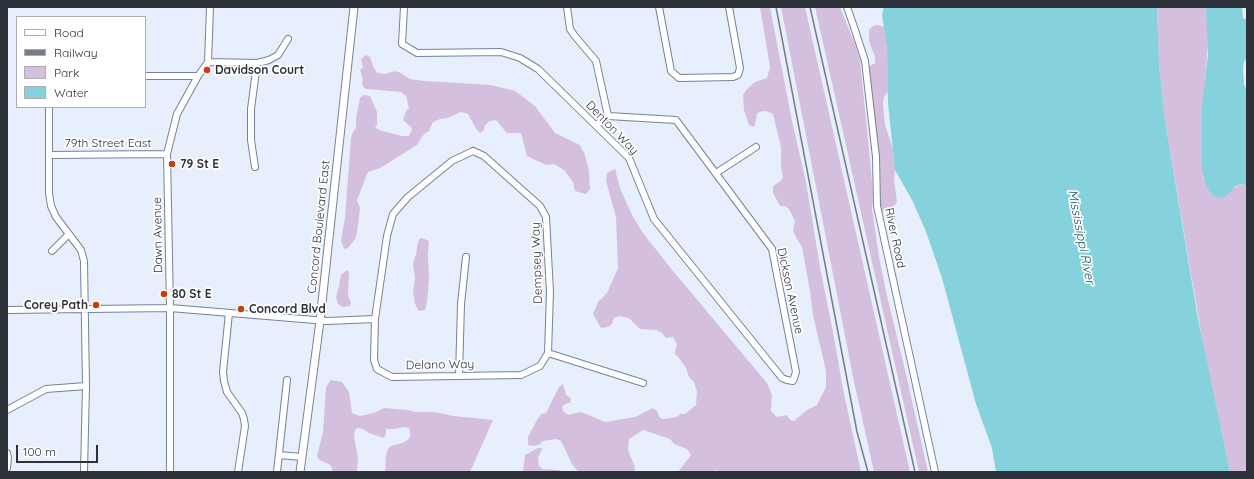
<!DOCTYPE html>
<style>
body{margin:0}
#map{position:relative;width:1254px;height:479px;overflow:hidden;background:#e7effd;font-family:Quicksand,sans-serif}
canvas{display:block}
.frame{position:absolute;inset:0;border:8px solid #2c313a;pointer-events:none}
.legend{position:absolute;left:16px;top:16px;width:130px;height:92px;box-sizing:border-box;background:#fff;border:1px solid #abadb0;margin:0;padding:5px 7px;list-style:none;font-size:12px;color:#2c313a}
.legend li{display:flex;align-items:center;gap:8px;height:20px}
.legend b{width:20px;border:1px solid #abadb0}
.scale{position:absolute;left:16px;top:445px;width:82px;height:18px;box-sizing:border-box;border:2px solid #2c313a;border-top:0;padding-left:5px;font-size:12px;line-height:14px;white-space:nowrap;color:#2c313a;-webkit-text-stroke:3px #fff;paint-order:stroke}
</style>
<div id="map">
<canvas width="1254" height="479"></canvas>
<div class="frame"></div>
<ul class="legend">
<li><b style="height:5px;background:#fff"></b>Road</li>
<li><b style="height:5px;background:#767d87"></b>Railway</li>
<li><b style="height:11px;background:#d4bfde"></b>Park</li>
<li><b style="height:11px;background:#85d1dc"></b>Water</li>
</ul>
<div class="scale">100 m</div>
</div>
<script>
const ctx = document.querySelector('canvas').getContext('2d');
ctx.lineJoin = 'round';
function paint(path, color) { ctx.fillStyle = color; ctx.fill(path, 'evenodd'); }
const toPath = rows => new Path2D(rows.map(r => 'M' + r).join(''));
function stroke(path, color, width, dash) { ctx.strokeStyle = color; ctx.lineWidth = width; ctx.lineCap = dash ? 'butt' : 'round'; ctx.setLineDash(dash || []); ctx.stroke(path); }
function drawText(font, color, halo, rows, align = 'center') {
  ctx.font = font + ' Quicksand,sans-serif'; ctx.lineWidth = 3.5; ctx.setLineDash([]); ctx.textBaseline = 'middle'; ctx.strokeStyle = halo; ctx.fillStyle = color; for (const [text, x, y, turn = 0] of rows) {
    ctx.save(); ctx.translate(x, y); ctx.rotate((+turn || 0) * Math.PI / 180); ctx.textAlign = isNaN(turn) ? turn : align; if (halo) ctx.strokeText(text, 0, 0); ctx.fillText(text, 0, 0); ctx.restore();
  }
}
const green = toPath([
 [760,7,770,7,792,121,806,182,820,267,833,332,843,389,861,472,719,472,717,470,710,472,678,472,691,455,687,449,674,444,670,439,643,430,629,439,628,450,635,467,634,472,579,472,573,466,561,441,556,439,543,441,539,445,533,446,528,445,528,437,537,420,541,414,546,413,559,387,563,384,566,395,571,398,570,403,568,403,562,406,563,411,568,415,580,412,586,414,605,422,635,417,653,408,657,411,660,418,663,419,677,417,680,414,685,414,696,405,697,392,694,382,689,377,686,368,679,358,675,354,675,351,677,345,673,337,666,338,662,333,656,330,640,329,629,318,619,316,614,318,612,324,608,327,601,328,593,314,598,302,607,293,618,268,616,217,606,181,607,173,615,169,620,188,623,195,633,217,643,233,673,271,767,383,772,395,771,411,777,417,787,415,790,420,794,421,807,410,817,405,826,387,826,371,813,315,810,291,802,247,797,239,793,231,795,221,789,209,785,206,780,206,773,193,773,186,781,181,783,177,781,167,781,147,773,114,766,111,759,112,757,114,755,125,753,127,749,125,744,110,743,95,746,90,755,82,767,78,770,67],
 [781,7,805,7,910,472,874,472,854,382],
 [815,7,840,7,855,44,860,60,870,160,873,195,872,208,879,257,887,296,906,374,928,472,919,472],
 [1157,7,1206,7,1208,43,1202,120,1202,162,1203,177,1211,194,1233,188,1238,185,1244,184,1247,185,1247,472,1230,472,1205,356,1165,121,1159,64],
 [878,25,884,27,887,48,888,92,884,97,883,103,885,125,893,149,895,170,894,180,897,202,889,212,883,212,879,205,868,67,875,63,875,57,869,41,869,30,873,26],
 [366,55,370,57,373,66,377,73,385,74,395,71,401,73,410,79,424,81,491,85,515,91,535,106,555,133,580,145,585,155,589,171,590,189,586,194,575,191,573,182,565,171,561,168,554,164,546,165,527,156,521,133,507,133,496,120,490,121,485,125,484,130,480,133,477,130,468,114,461,112,447,118,440,119,433,122,429,131,424,134,417,145,380,168,368,172,357,200,360,208,357,233,355,239,348,248,344,249,341,240,345,218,351,138,353,132,356,128,356,118,360,98,363,95,370,96,377,112,377,125,375,127,379,130,402,136,409,136,412,130,411,127,403,120,406,111,409,108,406,96,401,92,367,89,364,88,362,83,363,80,360,70,363,67,361,59],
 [420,238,425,239,429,241,428,255,429,280,427,302,425,310,419,311,415,304,413,291,415,279,413,264,416,254,418,242],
 [347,270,349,272,348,296,351,303,350,306,343,307,338,304,336,297,339,286,341,275],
 [331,380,342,382,349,392,352,413,360,416,374,413,384,408,408,410,414,412,434,412,454,416,493,420,470,472,385,472,386,455,388,449,391,446,405,442,410,437,410,431,409,428,404,427,394,429,386,429,386,434,384,438,369,433,363,429,358,428,355,430,354,436,358,458,357,472,333,472,332,468,329,464,319,460,317,456,323,432,326,387],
 [538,448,542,448,542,450,538,457,539,466,543,469,558,470,565,472,523,472,525,455]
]);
const water = toPath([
 [884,7,1157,7,1159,64,1165,121,1198,319,1230,472,996,472,992,448,976,404,942,278,925,229,912,200,895,170,888,103,887,48,882,15],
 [1206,7,1242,7,1243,17,1244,19,1247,19,1247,57,1244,62,1243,69,1244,84,1247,92,1247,185,1241,184,1235,186,1228,195,1221,198,1213,196,1209,191,1205,182,1202,171,1202,107,1208,54]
]);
const minor = toPath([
 [404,7,402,44,417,53,501,52,520,58,538,69,629,158,654,219,782,378,787,380,793,381,796,372,772,249,676,120,608,116,596,125],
 [567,7,570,29,574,35,596,61,608,116],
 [659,7,671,71,679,78,733,77,738,75,740,68,729,7],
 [847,7,854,27,865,61,876,157,877,206,935,472],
 [208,62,257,63,269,60,278,55,288,39],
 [145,76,198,76],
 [49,107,49,193,51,206,56,217,81,250,84,261,86,386,84,472],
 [473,151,484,156,540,206,546,217,550,292,548,353,540,366,521,375,392,377,377,369,374,360,375,319,387,236,393,214,408,197,452,161,473,151],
 [49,155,167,154],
 [255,167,251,140,251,109,257,63],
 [716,173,756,147],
 [52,251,69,234],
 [7,310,170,308,327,321,375,319],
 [229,313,223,372,224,381,227,392,242,413,244,419,245,426,238,472],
 [548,353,643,383],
 [459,376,461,304,466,257],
 [7,410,46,389,86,386],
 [7,453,8,458,7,468],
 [279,455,302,457],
 [170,472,170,308,167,154,177,114,198,76,208,62,210,7],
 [277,472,287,380]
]);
const major = toPath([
 [300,472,320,321,354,7]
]);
const rail = toPath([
 [776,7,857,432,868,472],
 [810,7,915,472]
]);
const markers = [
 [207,70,4,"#c63e0f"],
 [172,164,4,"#c63e0f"],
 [164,294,4,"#c63e0f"],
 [96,305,4,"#c63e0f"],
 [241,309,4,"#c63e0f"]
];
const poiNames = [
 ["Davidson Court",215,70],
 ["79 St E",180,164],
 ["80 St E",172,294],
 ["Corey Path",88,305,"right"],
 ["Concord Blvd",249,309]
];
const streetNames = [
 ["Denton Way",612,128,46],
 ["79th Street East",108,143],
 ["Concord Boulevard East",319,227,-84],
 ["Dawn Avenue",158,235,-91],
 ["River Road",895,238,78],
 ["Dempsey Way",537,263,-92],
 ["Dickson Avenue",790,291,78],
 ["Delano Way",440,365,-1]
];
const waterNames = [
 ["Mississippi River",1081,237,79]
];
paint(green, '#d4bfde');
paint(water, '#85d1dc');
stroke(minor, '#768297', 8);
stroke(major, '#768297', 9);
stroke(minor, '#fff', 6);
stroke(major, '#fff', 7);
stroke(rail, '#767d87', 1.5);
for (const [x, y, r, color] of markers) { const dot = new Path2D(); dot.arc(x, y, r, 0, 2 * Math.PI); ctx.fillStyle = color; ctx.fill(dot); stroke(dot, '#fff', 1.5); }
drawText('bold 12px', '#2c313a', '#fff', poiNames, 'left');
drawText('12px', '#2c313a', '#fff', streetNames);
drawText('italic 13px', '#15565e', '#fff', waterNames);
</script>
